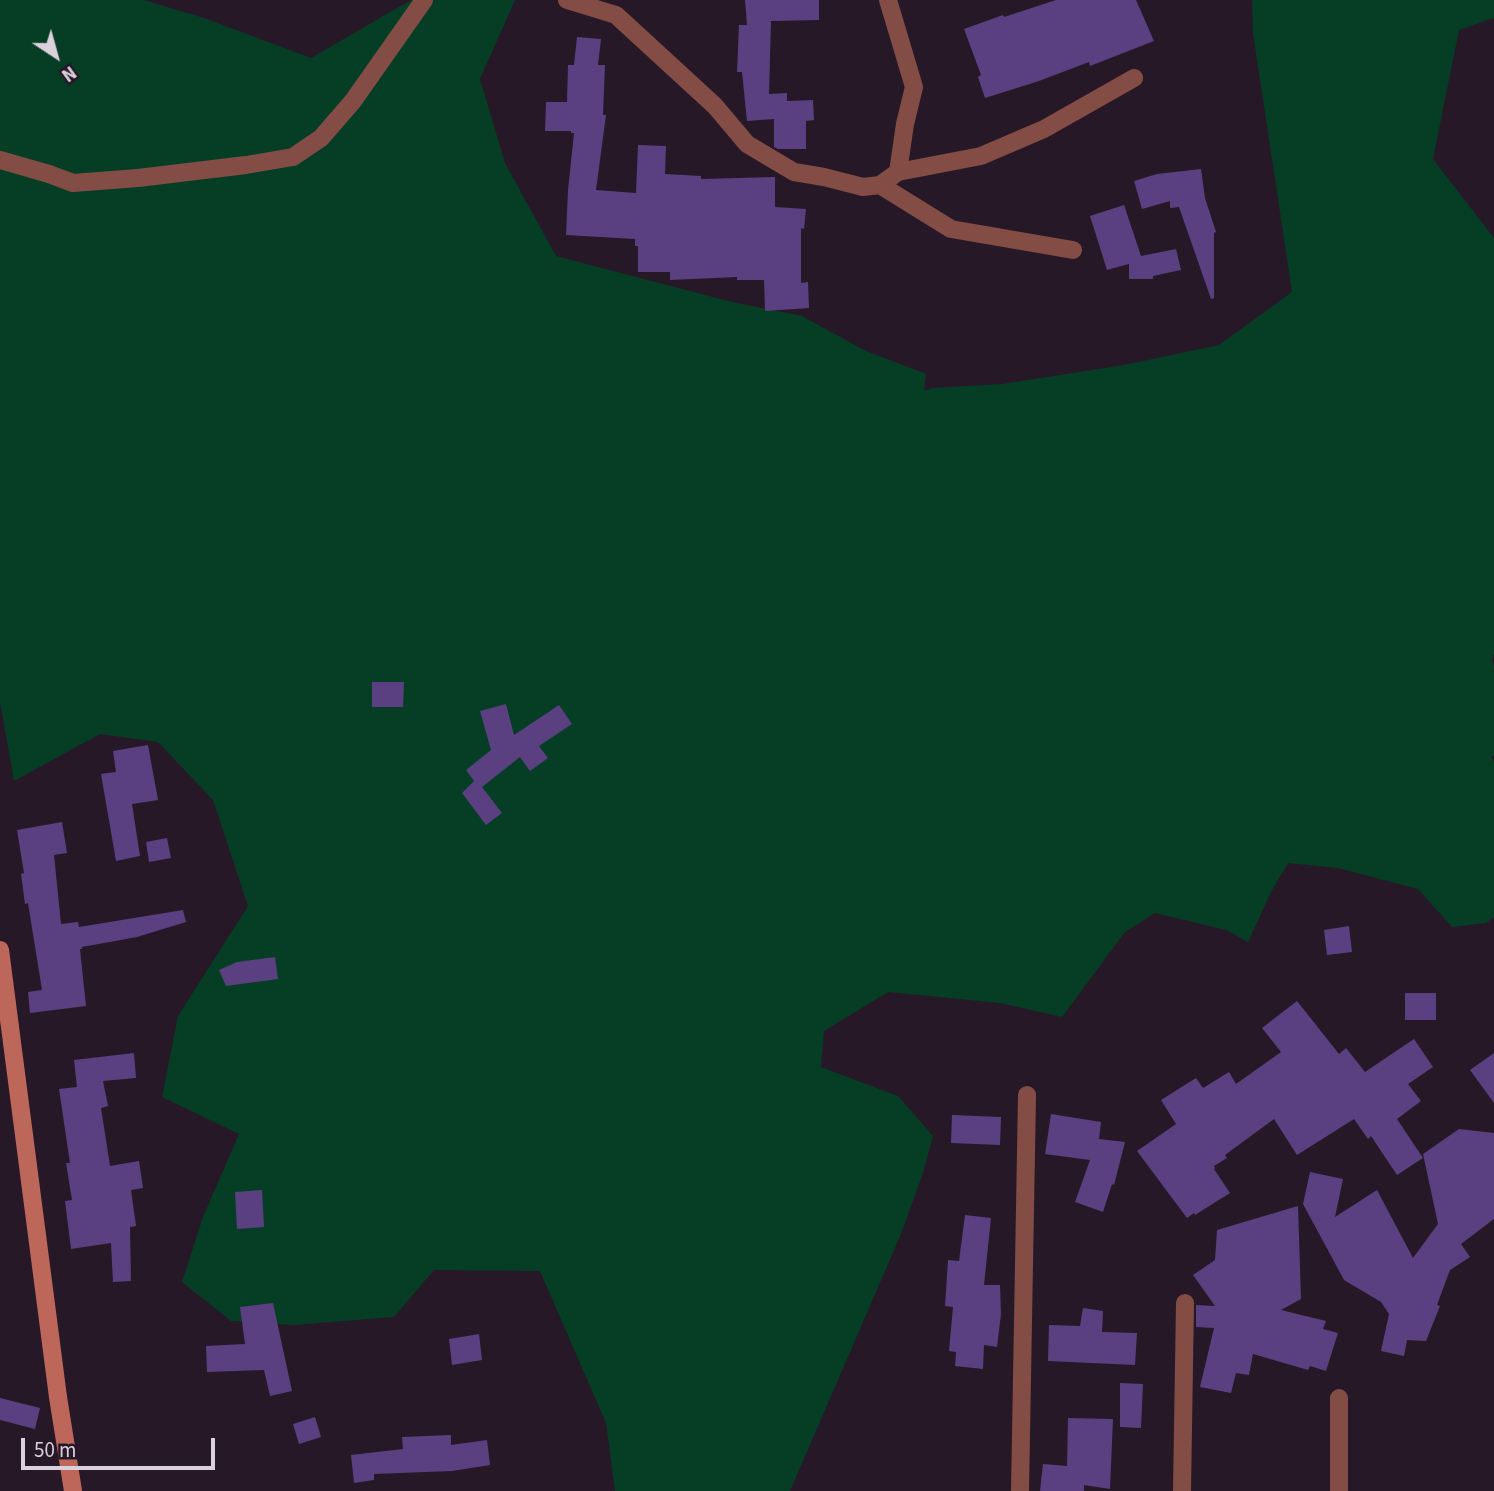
<!DOCTYPE html>
<style>
body{margin:0}
#map{position:relative;width:1494px;height:1491px;overflow:hidden;background:#271827;font-family:"Source Sans 3",sans-serif}
canvas{display:block}
.north{position:absolute;left:21px;top:21px;width:70px;height:70px;-webkit-text-stroke:5px #271827;paint-order:stroke;rotate:144deg;font-size:19px;font-weight:700;line-height:28px;text-align:center;color:#dbd1db}
.north::after{content:'';display:block;margin:auto;width:24px;height:32px;background:#dbd1db;clip-path:polygon(50% 0,100% 100%,50% 72%,0 100%)}
.scale{position:absolute;left:21px;top:1438px;width:194px;height:32px;box-sizing:border-box;border:4px solid #dbd1db;border-top:0;padding-left:9px;font-size:21px;line-height:24px;white-space:nowrap;color:#dbd1db;-webkit-text-stroke:5px #271827;paint-order:stroke}
</style>
<div id="map">
<canvas width="1494" height="1491"></canvas>
<div class="north">N</div>
<div class="scale">50 m</div>
</div>
<script>
const ctx = document.querySelector('canvas').getContext('2d');
ctx.lineJoin = 'round';
function paint(path, color) { ctx.fillStyle = color; ctx.fill(path, 'evenodd'); }
const toPath = rows => new Path2D(rows.map(r => 'M' + r).join(''));
function stroke(path, color, width, dash) { ctx.strokeStyle = color; ctx.lineWidth = width; ctx.lineCap = dash ? 'butt' : 'round'; ctx.setLineDash(dash || []); ctx.stroke(path); }
const green = toPath([
 [0,0,144,0,204,18,311,58,411,0,515,0,480,79,505,163,556,256,732,302,802,316,864,350,926,374,924,391,932,388,1002,384,1124,365,1219,345,1292,292,1253,33,1252,0,1494,0,1494,18,1459,30,1433,159,1494,238,1494,654,1492,659,1494,667,1494,755,1491,757,1494,761,1494,917,1486,923,1452,927,1418,889,1338,868,1288,863,1271,892,1248,942,1226,930,1155,913,1125,932,1062,1017,1000,1003,888,992,824,1031,821,1067,898,1096,933,1136,923,1173,901,1234,790,1491,615,1491,606,1423,540,1271,434,1270,394,1317,293,1325,231,1321,182,1282,203,1217,239,1134,162,1097,178,1016,248,906,213,800,158,742,100,734,14,781,0,702]
]);
const building = toPath([
 [745,0,819,0,819,20,771,21,769,94,787,93,787,101,813,100,814,120,806,121,806,149,778,149,774,147,774,119,747,121,742,72,737,72,739,25,747,25],
 [1056,0,1136,0,1154,41,1090,66,1089,62,1039,81,985,98,978,77,981,75,964,29,1003,15,1004,17],
 [577,37,601,39,598,65,605,65,603,115,606,115,596,190,636,193,638,145,666,146,665,174,701,176,701,179,775,177,775,207,806,209,804,229,801,228,801,283,808,282,809,308,765,311,764,280,737,280,737,277,670,280,670,272,638,272,638,246,635,246,635,239,566,235,568,190,574,133,571,133,571,131,545,131,546,102,567,102,568,65,574,65],
 [1201,169,1205,198,1216,232,1214,233,1214,298,1211,299,1179,207,1170,208,1170,201,1142,209,1134,181,1157,174],
 [1124,205,1141,256,1176,249,1181,270,1153,276,1153,279,1129,279,1129,264,1107,270,1090,216],
 [372,682,404,682,403,707,372,707],
 [506,704,514,735,559,705,572,724,539,746,548,758,530,771,520,757,482,787,502,813,486,825,462,793,474,781,466,770,491,750,480,711],
 [148,745,158,800,132,804,140,856,116,861,101,774,116,772,113,751],
 [62,822,67,853,54,855,61,924,78,922,79,927,183,910,186,922,137,937,82,947,82,949,80,949,86,1006,30,1013,28,992,42,990,28,903,25,904,21,874,24,873,17,830],
 [167,838,171,858,149,862,146,842],
 [1349,926,1352,952,1327,955,1324,930],
 [275,957,278,979,226,986,219,970,237,962],
 [1405,993,1436,993,1436,1020,1405,1020],
 [1297,1001,1339,1054,1346,1048,1365,1072,1414,1039,1433,1067,1408,1084,1421,1101,1397,1119,1423,1158,1397,1175,1371,1136,1368,1139,1354,1119,1297,1155,1274,1119,1225,1155,1227,1158,1214,1166,1215,1168,1214,1169,1230,1193,1195,1215,1194,1213,1187,1218,1137,1151,1176,1124,1161,1100,1196,1078,1203,1088,1229,1072,1236,1084,1281,1052,1262,1028],
 [134,1053,136,1078,103,1081,108,1106,101,1108,110,1166,139,1161,143,1188,131,1190,136,1226,130,1227,131,1281,113,1282,111,1243,71,1249,65,1201,72,1200,66,1163,70,1163,59,1089,77,1087,74,1060],
 [1494,1053,1494,1103,1470,1070],
 [1051,1114,1101,1122,1099,1139,1125,1142,1114,1185,1112,1184,1103,1212,1075,1202,1090,1160,1045,1154],
 [952,1115,1001,1117,1000,1145,951,1143],
 [1459,1129,1494,1133,1494,1219,1461,1244,1470,1257,1450,1270,1437,1305,1440,1306,1426,1341,1407,1340,1404,1356,1381,1351,1389,1314,1381,1302,1344,1280,1303,1204,1310,1172,1343,1179,1335,1217,1377,1190,1413,1258,1438,1224,1423,1154],
 [262,1190,264,1227,237,1229,235,1192],
 [1298,1206,1301,1299,1281,1310,1326,1321,1323,1329,1338,1333,1326,1371,1310,1366,1308,1370,1253,1354,1249,1375,1236,1373,1231,1393,1200,1387,1214,1328,1196,1327,1196,1305,1215,1306,1193,1275,1215,1260,1217,1230],
 [965,1215,991,1218,984,1285,1000,1285,1001,1314,997,1347,984,1345,983,1369,955,1366,956,1352,949,1351,953,1307,945,1306,948,1260,959,1261],
 [273,1303,292,1391,270,1396,264,1370,207,1372,206,1346,245,1344,240,1307],
 [1083,1308,1103,1311,1102,1332,1137,1333,1135,1365,1048,1361,1049,1325,1080,1326],
 [479,1334,482,1360,452,1365,449,1339],
 [1120,1383,1143,1384,1141,1428,1120,1427],
 [0,1398,40,1408,35,1429,0,1420],
 [315,1417,321,1437,299,1444,293,1424],
 [1068,1418,1113,1419,1110,1489,1084,1485,1084,1491,1040,1491,1043,1464,1067,1466],
 [451,1435,451,1445,487,1440,490,1465,452,1471,374,1474,374,1480,354,1483,351,1455,403,1449,402,1437]
]);
const minor = toPath([
 [567,0,616,15,715,106,747,144,794,172,824,177,863,187,880,185,898,172,905,124,914,87,888,0],
 [0,160,49,174,73,183,138,178,246,165,293,157,321,138,353,101,424,0],
 [898,172,981,156,1044,129,1134,78],
 [880,185,951,229,1073,250],
 [1339,1398,1339,1491],
 [1020,1491,1027,1095],
 [1182,1491,1185,1303]
]);
const secondary = toPath([
 [0,950,58,1397,73,1491]
]);
paint(green, '#063d25');
paint(building, '#5a4081');
stroke(minor, '#834d46', 18);
stroke(secondary, '#bd675b', 18);
</script>
